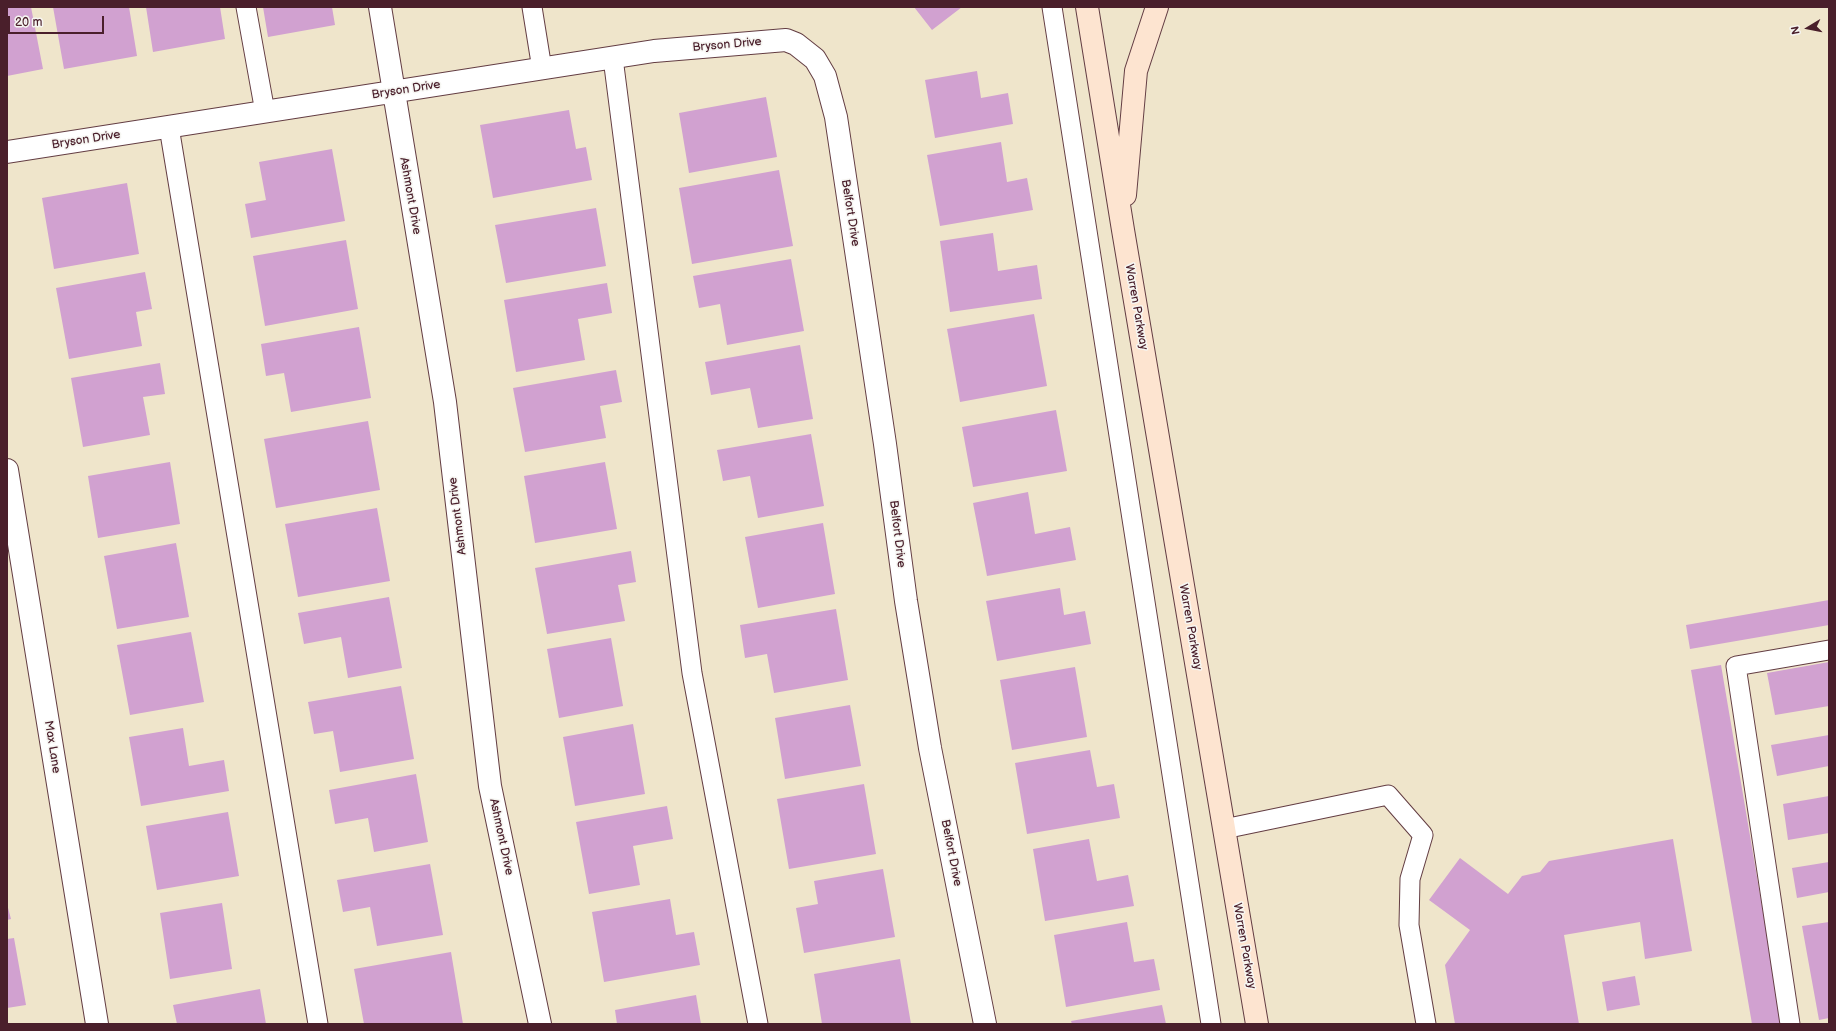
<!DOCTYPE html>
<style>
body{margin:0}
#map{position:relative;width:1836px;height:1031px;overflow:hidden;background:#efe5cb;font-family:"Balsamiq Sans",sans-serif}
canvas{display:block}
.frame{position:absolute;inset:0;border:8px solid #4a1f2b;pointer-events:none}
.north{position:absolute;left:1788px;top:8px;width:40px;height:40px;-webkit-text-stroke:3px #f6f6f2;paint-order:stroke;rotate:260deg;font-size:11px;font-weight:700;line-height:16px;text-align:center;color:#4a1f2b}
.north::after{content:'';display:block;margin:auto;width:14px;height:18px;background:#4a1f2b;clip-path:polygon(50% 0,100% 100%,50% 72%,0 100%)}
.scale{position:absolute;left:8px;top:16px;width:96px;height:18px;box-sizing:border-box;border:2px solid #4a1f2b;border-top:0;padding-left:5px;font-size:12px;line-height:14px;white-space:nowrap;color:#4a1f2b;-webkit-text-stroke:3px #f6f6f2;paint-order:stroke}
</style>
<div id="map">
<canvas width="1836" height="1031"></canvas>
<div class="frame"></div>
<div class="north">N</div>
<div class="scale">20 m</div>
</div>
<script>
const ctx = document.querySelector('canvas').getContext('2d');
ctx.lineJoin = 'round';
function paint(path, color) { ctx.fillStyle = color; ctx.fill(path, 'evenodd'); }
const toPath = rows => new Path2D(rows.map(r => 'M' + r).join(''));
function stroke(path, color, width, dash) { ctx.strokeStyle = color; ctx.lineWidth = width; ctx.lineCap = dash ? 'butt' : 'round'; ctx.setLineDash(dash || []); ctx.stroke(path); }
function drawText(font, color, halo, rows, align = 'center') {
  ctx.font = font + ' "Balsamiq Sans",sans-serif'; ctx.lineWidth = 3; ctx.setLineDash([]); ctx.textBaseline = 'middle'; ctx.strokeStyle = halo; ctx.fillStyle = color; for (const [text, x, y, turn = 0] of rows) {
    ctx.save(); ctx.translate(x, y); ctx.rotate((+turn || 0) * Math.PI / 180); ctx.textAlign = isNaN(turn) ? turn : align; if (halo) ctx.strokeText(text, 0, 0); ctx.fillText(text, 0, 0); ctx.restore();
  }
}
const building = toPath([
 [7,7,31,7,43,69,7,76],
 [53,7,129,7,137,56,64,69],
 [146,7,220,7,225,39,153,52],
 [263,7,332,7,335,25,268,37],
 [914,7,962,7,932,30],
 [977,71,981,98,1008,93,1013,124,935,138,925,80],
 [766,97,777,157,689,173,679,113],
 [569,110,576,149,586,147,592,180,493,198,480,125],
 [1001,142,1007,182,1027,178,1033,210,940,226,927,155],
 [332,149,345,221,251,238,245,204,266,200,259,162],
 [779,170,793,246,692,264,679,188],
 [127,183,139,254,54,269,42,198],
 [596,208,606,266,506,283,495,225],
 [993,233,998,271,1037,265,1042,299,950,312,940,241],
 [346,240,358,309,265,326,253,256],
 [791,259,804,331,727,345,720,304,699,308,693,276],
 [145,272,152,309,136,312,142,346,69,359,56,288],
 [607,283,612,313,578,319,585,360,516,372,504,300],
 [1034,314,1047,386,960,402,947,329],
 [359,327,371,398,291,412,284,373,266,376,261,344],
 [800,345,813,419,758,428,750,388,711,395,705,362],
 [160,363,165,394,143,397,150,435,83,447,71,378],
 [616,370,622,402,600,406,606,438,525,452,513,388],
 [1056,410,1067,471,973,487,962,427],
 [368,421,380,490,276,508,264,439],
 [811,434,824,506,758,518,750,476,723,481,717,450],
 [170,462,180,524,98,538,88,476],
 [605,462,617,529,535,543,524,476],
 [1028,492,1035,534,1070,527,1076,560,987,576,973,503],
 [377,508,390,581,298,597,285,524],
 [823,523,835,594,758,608,745,537],
 [176,543,189,617,117,629,104,556],
 [631,551,636,582,618,585,625,621,547,634,535,568],
 [1060,588,1064,615,1085,611,1091,644,997,661,986,601],
 [389,597,402,668,348,678,341,637,304,644,298,613],
 [1829,600,1829,625,1690,649,1686,625],
 [836,609,848,680,774,693,767,654,745,658,740,625],
 [191,632,204,702,130,715,117,645],
 [611,638,623,706,559,718,547,649],
 [1829,662,1829,706,1775,715,1767,673],
 [1721,665,1782,1024,1752,1024,1691,670],
 [1075,667,1087,737,1012,750,1000,680],
 [401,686,414,759,340,772,333,731,314,734,308,702],
 [850,705,861,766,785,779,775,718],
 [633,724,645,794,575,806,563,737],
 [183,728,189,766,224,760,229,791,141,806,129,737],
 [1829,735,1829,766,1777,776,1771,745],
 [1090,750,1097,787,1114,784,1120,818,1027,834,1015,763],
 [416,774,428,842,374,852,368,818,335,824,329,790],
 [864,784,876,854,789,869,777,799],
 [1829,796,1829,833,1788,840,1783,804],
 [667,806,673,839,633,846,640,885,589,894,576,822],
 [228,812,239,876,157,890,146,826],
 [1089,839,1097,881,1128,875,1134,906,1045,921,1033,849],
 [1673,839,1692,951,1645,959,1640,922,1564,935,1579,1024,1455,1024,1445,965,1470,930,1429,900,1460,858,1508,894,1522,876,1540,872,1549,861],
 [1829,862,1829,892,1797,898,1792,868],
 [430,864,443,935,377,946,370,907,343,912,337,880],
 [883,869,895,937,804,953,796,908,818,904,814,881],
 [670,899,676,935,694,932,700,965,604,982,592,912],
 [222,903,232,969,170,979,160,913],
 [7,904,11,919,7,920],
 [1127,922,1134,962,1154,959,1160,990,1066,1007,1054,935],
 [1829,922,1829,1018,1819,1020,1802,926],
 [14,938,26,1005,7,1008,7,939],
 [451,952,463,1024,364,1024,354,969],
 [900,959,911,1024,822,1024,814,974],
 [1635,976,1640,1005,1607,1011,1602,982],
 [260,989,266,1024,177,1024,173,1005],
 [696,995,701,1024,617,1024,615,1010],
 [1162,1005,1166,1024,1072,1024,1071,1021]
]);
const service = toPath([
 [246,7,265,112],
 [532,7,542,69],
 [1052,7,1211,1024],
 [613,58,692,673,758,1024],
 [169,127,318,1024],
 [1224,829,1388,795,1423,835,1410,879,1409,925,1426,1024],
 [1790,1024,1736,666,1829,650]
]);
const minor = toPath([
 [380,7,445,402,490,786,540,1024],
 [7,152,654,51,786,40,796,44,815,59,825,76,836,117,885,444,906,601,930,748,985,1024],
 [7,470,97,1024]
]);
const secondary = toPath([
 [1087,7,1123,230,1257,1024],
 [1125,195,1136,71,1157,7]
]);
const streetNames = [
 ["Bryson Drive",727,45,-5],
 ["Bryson Drive",406,90,-9],
 ["Bryson Drive",86,140,-9],
 ["Ashmont Drive",410,196,80],
 ["Belfort Drive",850,213,81],
 ["Warren Parkway",1136,307,80],
 ["Ashmont Drive",458,516,-97],
 ["Belfort Drive",897,534,83],
 ["Warren Parkway",1190,627,80],
 ["Max Lane",52,747,81],
 ["Ashmont Drive",501,837,78],
 ["Belfort Drive",951,853,79],
 ["Warren Parkway",1244,946,80]
];
paint(building, '#d1a1d0');
stroke(service, '#633d43', 21);
stroke(minor, '#633d43', 24);
stroke(secondary, '#633d43', 24);
stroke(service, '#fff', 19);
stroke(minor, '#fff', 22);
stroke(secondary, '#fde4d0', 22);
drawText('12px', '#4a1f2b', '#f6f6f2', streetNames);
</script>
